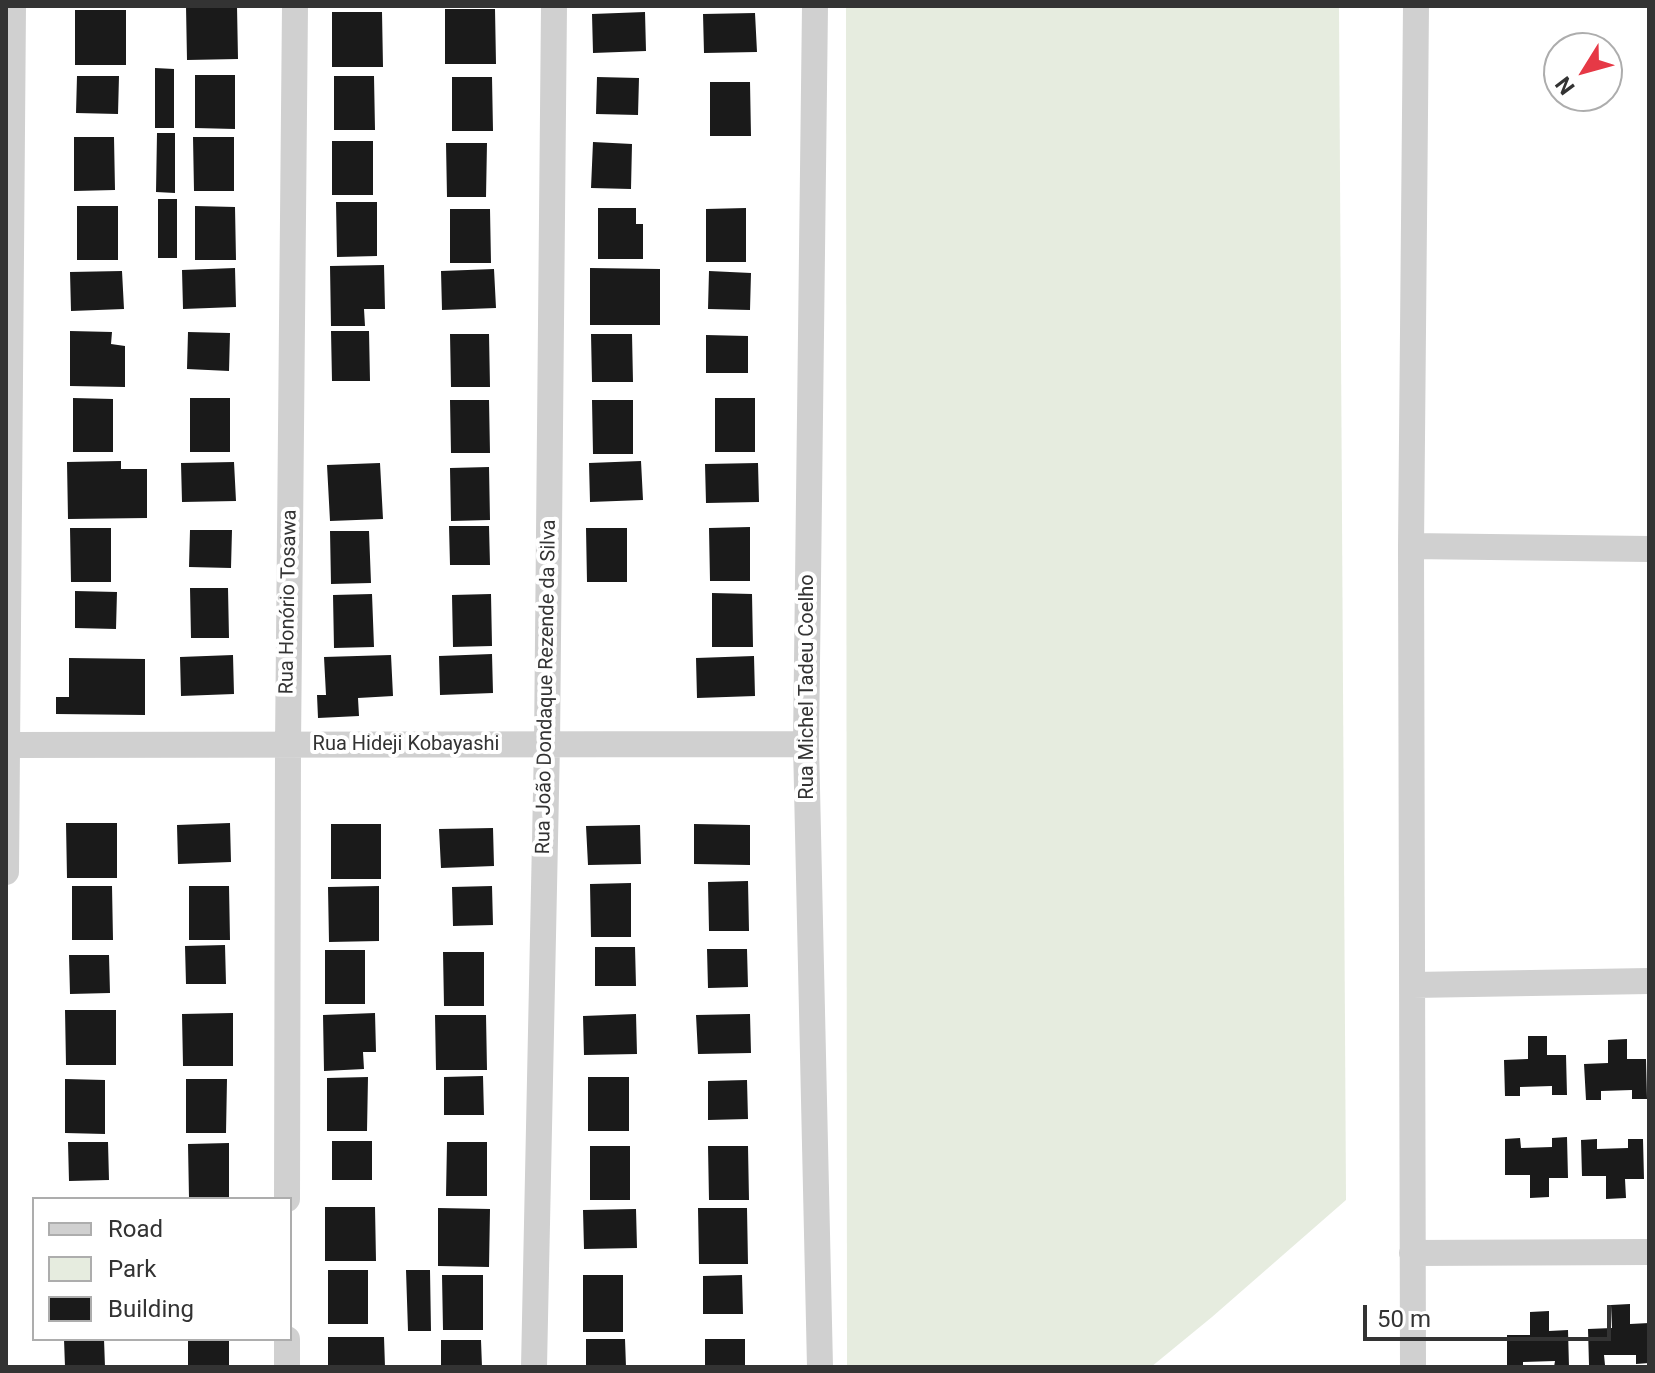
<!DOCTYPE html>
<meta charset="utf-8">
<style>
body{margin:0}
#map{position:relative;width:1655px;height:1373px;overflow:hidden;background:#fff;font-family:Roboto,sans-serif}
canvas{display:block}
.frame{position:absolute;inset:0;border:8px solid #333;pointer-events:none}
.legend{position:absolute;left:32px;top:1197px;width:260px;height:144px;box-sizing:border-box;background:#fff;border:2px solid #adadad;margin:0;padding:10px 14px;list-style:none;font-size:24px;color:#333}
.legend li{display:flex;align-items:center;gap:16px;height:40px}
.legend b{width:40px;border:2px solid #adadad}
.north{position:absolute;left:1543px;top:32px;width:80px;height:80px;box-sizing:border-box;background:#fff;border:2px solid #adadad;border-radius:50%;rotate:233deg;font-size:22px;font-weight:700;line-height:32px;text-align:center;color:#333}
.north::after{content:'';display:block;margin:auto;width:28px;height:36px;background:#e63946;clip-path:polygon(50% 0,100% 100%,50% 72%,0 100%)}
.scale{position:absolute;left:1363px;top:1305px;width:248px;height:36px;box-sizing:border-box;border:4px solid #333;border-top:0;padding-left:10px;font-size:24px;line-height:28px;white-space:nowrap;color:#333;-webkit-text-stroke:6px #fff;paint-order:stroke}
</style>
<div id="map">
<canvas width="1655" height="1373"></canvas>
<div class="frame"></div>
<ul class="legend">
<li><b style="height:10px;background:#d0d0d0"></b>Road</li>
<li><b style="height:22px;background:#e6ecdf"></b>Park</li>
<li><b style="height:22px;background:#1a1a1a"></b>Building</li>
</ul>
<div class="north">N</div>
<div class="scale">50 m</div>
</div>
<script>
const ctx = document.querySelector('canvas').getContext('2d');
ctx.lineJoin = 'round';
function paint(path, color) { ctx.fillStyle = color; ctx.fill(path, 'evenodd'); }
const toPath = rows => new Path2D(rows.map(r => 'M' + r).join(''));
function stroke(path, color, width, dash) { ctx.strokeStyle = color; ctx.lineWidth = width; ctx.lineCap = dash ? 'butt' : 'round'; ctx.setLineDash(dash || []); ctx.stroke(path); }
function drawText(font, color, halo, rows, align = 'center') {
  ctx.font = font + ' Roboto,sans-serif'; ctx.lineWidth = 8; ctx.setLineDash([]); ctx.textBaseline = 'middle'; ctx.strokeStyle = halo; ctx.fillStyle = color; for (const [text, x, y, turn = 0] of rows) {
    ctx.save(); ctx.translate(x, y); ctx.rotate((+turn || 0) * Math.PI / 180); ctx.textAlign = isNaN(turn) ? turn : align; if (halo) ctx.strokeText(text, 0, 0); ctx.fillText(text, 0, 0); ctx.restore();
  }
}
const green = toPath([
 [846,6,1339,6,1346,1200,1212,1317,1151,1367,847,1367]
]);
const building = toPath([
 [186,6,237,6,238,59,187,60],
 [445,9,495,9,496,64,445,64],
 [75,10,126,10,126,65,75,65],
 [332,12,382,12,383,67,332,67],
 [645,12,646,51,593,53,592,14],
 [755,13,757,52,704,53,703,14],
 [155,68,174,69,174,128,155,128],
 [195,75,235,75,235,129,195,128],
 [77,76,119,76,118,114,76,113],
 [334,76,374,76,375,130,334,130],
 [452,77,492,77,493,131,452,131],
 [597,77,639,78,638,115,596,114],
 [710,82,750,82,751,136,710,136],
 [157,133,175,133,175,193,156,192],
 [74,137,114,137,115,190,74,191],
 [193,137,234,137,234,191,194,191],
 [332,141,373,141,373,195,332,195],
 [593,142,632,144,631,189,591,188],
 [446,143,487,143,486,197,447,197],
 [158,199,177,199,177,258,158,258],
 [336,202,377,202,377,256,337,257],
 [77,206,118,206,118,260,77,260],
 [195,206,235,207,236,260,195,260],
 [598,208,636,208,636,224,643,224,643,259,598,259],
 [746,208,746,262,706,262,706,209],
 [450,209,490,209,491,263,450,263],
 [384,265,385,309,364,309,365,326,331,326,330,266],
 [235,268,236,307,183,309,182,270],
 [590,268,660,269,660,325,590,325],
 [494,269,496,308,442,310,441,271],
 [122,271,124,309,71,311,70,272],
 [709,271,751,273,750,310,708,309],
 [70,331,112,332,111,344,125,346,125,387,70,386],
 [331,331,369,331,370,381,332,381],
 [188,332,230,333,229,371,187,369],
 [450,334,489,334,490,387,451,387],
 [591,334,632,334,633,382,592,382],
 [706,335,748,336,748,373,706,373],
 [73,398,113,399,113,452,73,452],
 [190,398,230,398,230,452,190,452],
 [715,398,755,398,755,452,715,452],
 [450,400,489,400,490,453,451,453],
 [592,400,633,400,633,454,593,454],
 [121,461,121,469,147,469,147,518,68,519,67,462],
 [641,461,643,500,590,502,589,463],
 [234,462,236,501,182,502,181,463],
 [380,463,383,519,330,521,327,465],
 [758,463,759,502,706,503,705,464],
 [489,467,490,520,451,521,450,468],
 [449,526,489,526,490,565,450,565],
 [750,527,750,581,710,581,709,528],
 [70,528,111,528,111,582,71,582],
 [586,528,627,528,627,582,587,582],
 [190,530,232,530,231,568,189,567],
 [330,531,369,531,371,583,331,584],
 [190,588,228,588,229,638,191,638],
 [75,591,117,592,116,629,75,628],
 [712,593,752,594,753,647,712,647],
 [372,594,374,647,334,648,333,595],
 [491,594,492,646,453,647,452,595],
 [492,654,493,693,440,695,439,656],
 [233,655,234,694,181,696,180,657],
 [391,655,393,696,358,698,359,716,318,718,317,695,326,695,324,657],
 [754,656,755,696,697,698,696,658],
 [69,658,145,659,145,715,56,714,56,697,69,697],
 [66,823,117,823,117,878,67,878],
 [230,823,231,862,178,864,177,825],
 [331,824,381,824,381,879,331,879],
 [694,824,750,825,750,865,694,864],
 [640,825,641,864,588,865,586,826],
 [493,828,494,866,441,868,439,829],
 [748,881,749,931,709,931,708,882],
 [631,883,631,937,591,937,590,884],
 [72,886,112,886,113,940,72,940],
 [189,886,229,886,230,940,189,940],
 [379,886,379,941,329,942,328,887],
 [492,886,493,925,453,926,452,887],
 [225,945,226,984,186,984,185,946],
 [595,947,635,947,636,986,595,986],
 [707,949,747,949,748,987,708,988],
 [325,950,365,950,365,1004,325,1004],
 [443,952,484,952,484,1006,444,1006],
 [69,955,109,955,110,993,70,994],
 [65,1010,116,1010,116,1065,66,1065],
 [233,1013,233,1066,183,1066,182,1014],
 [375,1013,376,1052,363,1052,364,1069,324,1071,323,1015],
 [636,1014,637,1054,584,1055,583,1016],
 [750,1014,751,1053,698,1054,696,1015],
 [435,1015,486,1015,487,1070,436,1070],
 [1528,1036,1547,1036,1547,1055,1566,1055,1567,1095,1552,1095,1552,1086,1520,1087,1520,1096,1505,1096,1504,1060,1528,1059],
 [1627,1039,1627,1059,1646,1059,1647,1099,1632,1099,1632,1090,1601,1091,1601,1100,1586,1100,1584,1064,1608,1063,1608,1040],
 [483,1076,484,1115,444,1115,444,1077],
 [368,1077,367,1131,327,1131,327,1078],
 [588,1077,629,1077,629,1131,588,1131],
 [65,1079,105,1080,105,1134,65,1133],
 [186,1079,227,1079,226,1133,186,1133],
 [747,1080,748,1119,708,1120,708,1081],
 [1567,1137,1568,1178,1549,1178,1549,1197,1530,1198,1530,1175,1505,1175,1505,1139,1520,1138,1521,1148,1552,1147,1552,1138],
 [1597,1139,1597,1149,1628,1148,1628,1139,1643,1139,1644,1179,1625,1179,1626,1198,1606,1199,1606,1176,1582,1176,1581,1140],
 [332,1141,372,1141,372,1180,332,1180],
 [68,1142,108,1142,109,1180,69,1181],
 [447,1142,487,1142,487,1196,446,1196],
 [229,1143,229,1198,189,1198,188,1144],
 [590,1146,630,1146,630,1200,590,1200],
 [708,1146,748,1146,749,1200,709,1200],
 [325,1207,375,1207,376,1261,325,1261],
 [438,1208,490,1209,489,1267,438,1266],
 [698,1208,747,1208,748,1264,699,1264],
 [636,1209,637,1248,584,1249,583,1210],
 [328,1270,368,1270,368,1324,328,1324],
 [406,1270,430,1270,431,1331,408,1331],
 [442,1275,483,1275,483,1330,443,1330],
 [583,1275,623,1275,623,1332,583,1332],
 [742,1275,743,1314,703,1314,703,1276],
 [1630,1304,1630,1324,1649,1323,1649,1363,1636,1364,1636,1355,1604,1355,1605,1365,1589,1365,1588,1329,1612,1328,1611,1305],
 [1549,1311,1549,1331,1568,1330,1569,1367,1554,1367,1555,1361,1523,1362,1523,1367,1507,1367,1507,1335,1530,1335,1530,1312],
 [328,1337,384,1337,385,1367,328,1367],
 [64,1339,104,1339,105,1367,65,1367],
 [188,1339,229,1339,229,1367,188,1367],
 [586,1339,625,1339,626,1367,586,1367],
 [705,1339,745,1339,745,1367,705,1367],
 [441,1340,481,1340,482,1367,441,1367]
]);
const street = toPath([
 [815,6,806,744,820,1367],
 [1411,546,1649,549],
 [6,745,806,744],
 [6,872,13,6],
 [1413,985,1649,981],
 [287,1199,288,745,295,6],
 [1412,1253,1649,1252],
 [287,1367,287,1339],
 [534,1367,547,744,554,6],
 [1413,1367,1411,546,1416,6]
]);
const streetNames = [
 ["Rua Honório Tosawa",289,602,-89],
 ["Rua João Dondaque Rezende da Silva",547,687,-89],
 ["Rua Michel Tadeu Coelho",808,687,-90],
 ["Rua Hideji Kobayashi",406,745]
];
paint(green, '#e6ecdf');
paint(building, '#1a1a1a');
stroke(street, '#d0d0d0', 26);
drawText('20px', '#333', '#fff', streetNames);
</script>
